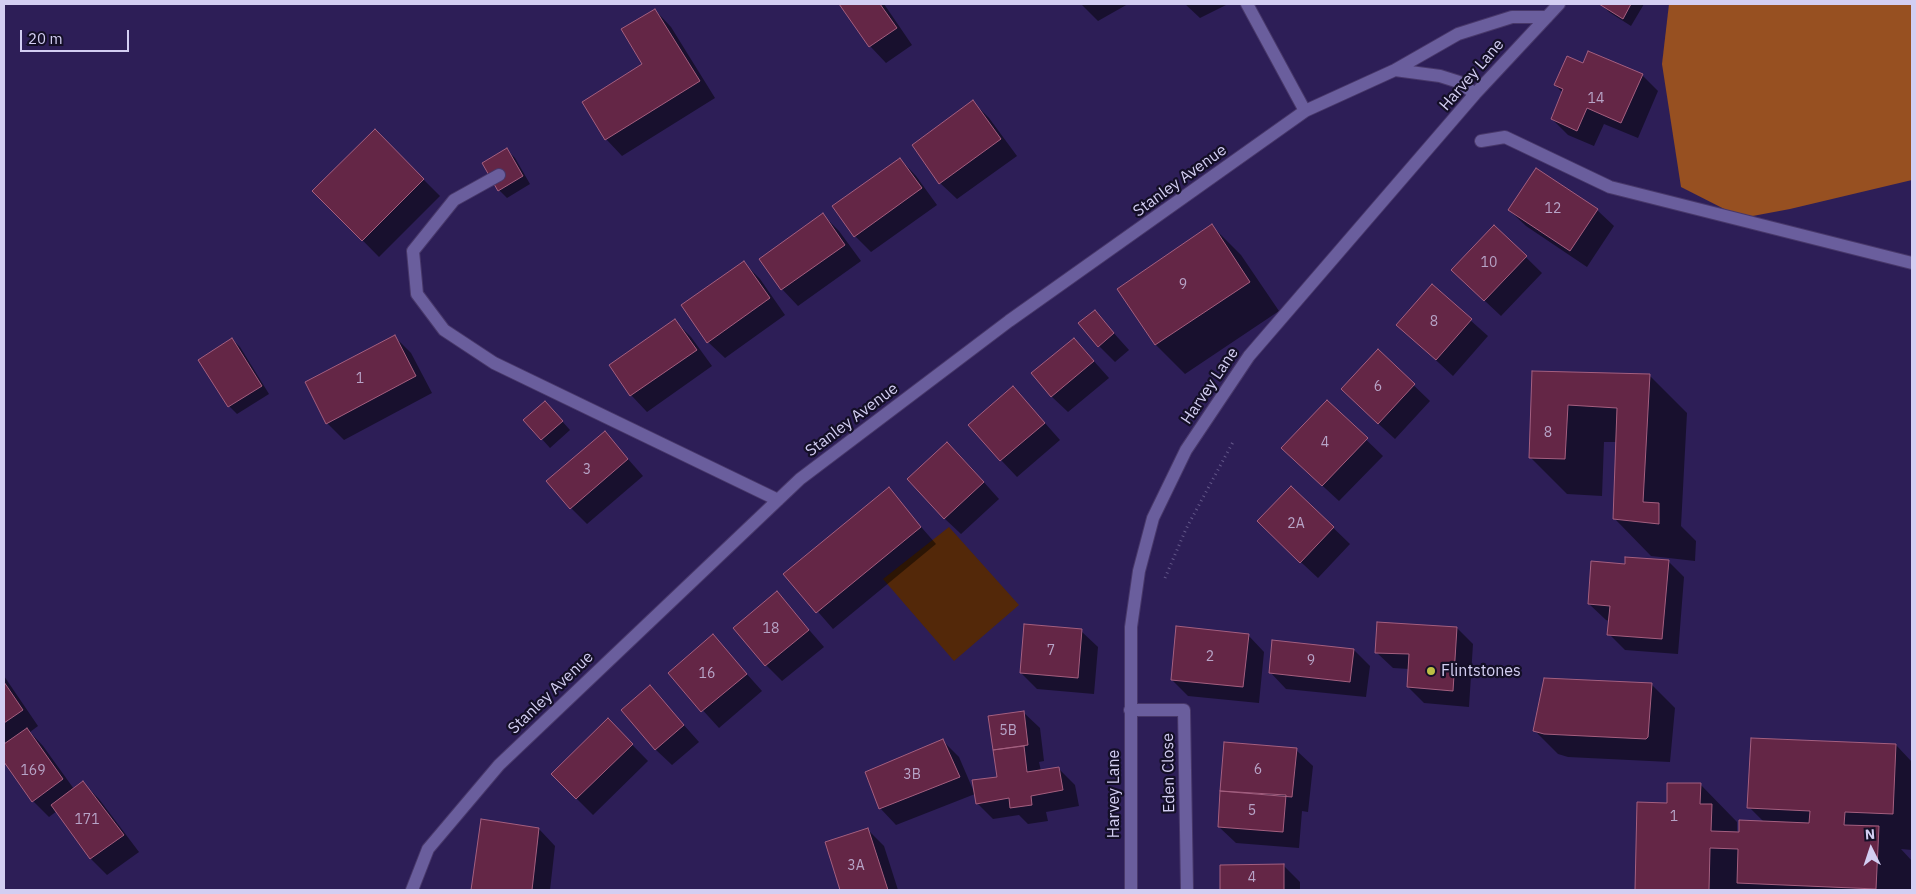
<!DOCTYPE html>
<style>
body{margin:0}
#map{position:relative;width:1916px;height:894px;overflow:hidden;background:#2d1e57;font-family:"IBM Plex Sans",sans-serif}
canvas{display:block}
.frame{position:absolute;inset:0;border:5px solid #d3cef2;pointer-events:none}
.north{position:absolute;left:1846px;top:824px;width:50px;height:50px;-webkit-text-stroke:4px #140f27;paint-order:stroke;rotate:356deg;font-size:14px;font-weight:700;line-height:20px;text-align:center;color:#d3cef2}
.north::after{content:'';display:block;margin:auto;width:18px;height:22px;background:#d3cef2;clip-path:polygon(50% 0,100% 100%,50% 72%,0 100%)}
.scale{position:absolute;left:20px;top:30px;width:109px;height:22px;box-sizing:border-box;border:2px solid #d3cef2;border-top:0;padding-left:6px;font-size:15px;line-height:18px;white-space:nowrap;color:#d3cef2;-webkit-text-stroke:4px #140f27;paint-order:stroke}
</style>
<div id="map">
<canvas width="1916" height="894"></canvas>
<div class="frame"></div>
<div class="north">N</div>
<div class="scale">20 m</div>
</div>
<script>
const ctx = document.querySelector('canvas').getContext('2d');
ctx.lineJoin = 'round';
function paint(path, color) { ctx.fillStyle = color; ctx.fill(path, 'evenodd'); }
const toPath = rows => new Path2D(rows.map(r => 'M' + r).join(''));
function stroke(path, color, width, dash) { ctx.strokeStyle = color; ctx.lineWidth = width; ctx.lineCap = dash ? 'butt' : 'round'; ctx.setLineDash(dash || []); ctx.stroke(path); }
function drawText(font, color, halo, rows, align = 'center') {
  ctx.font = font + ' "IBM Plex Sans",sans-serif'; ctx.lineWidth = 4.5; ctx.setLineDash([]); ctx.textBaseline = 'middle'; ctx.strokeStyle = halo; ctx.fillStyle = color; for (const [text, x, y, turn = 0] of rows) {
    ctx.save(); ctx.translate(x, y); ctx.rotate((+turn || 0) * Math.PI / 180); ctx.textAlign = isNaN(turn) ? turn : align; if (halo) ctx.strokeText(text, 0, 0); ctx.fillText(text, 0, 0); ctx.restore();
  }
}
const green = toPath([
 [949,527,1019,605,954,661,883,579]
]);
const forest = toPath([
 [1669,4,1912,4,1912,180,1790,209,1742,218,1681,187,1662,64]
]);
const shadow = toPath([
 [841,4,884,4,912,45,886,63,870,46],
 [1081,4,1128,4,1098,21],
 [1185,4,1228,4,1200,18],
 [1601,4,1644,4,1631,26,1609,12],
 [655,10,671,27,715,98,622,156,606,139,644,65],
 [1584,65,1642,75,1658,91,1638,138,1604,124,1594,146,1568,135,1552,119,1563,93,1555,85],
 [973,102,989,118,1017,156,957,199,940,183,913,146],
 [375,131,440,196,379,257,314,191],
 [507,150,515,158,530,184,507,198,499,190],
 [900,159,916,176,937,205,871,252,855,236],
 [1509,210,1597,210,1614,226,1587,267,1526,226],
 [823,215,839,231,861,261,798,306,782,289],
 [1212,226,1241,255,1279,311,1185,374,1156,345,1118,289],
 [1494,226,1542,273,1501,316,1469,286],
 [743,262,760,279,785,315,725,358,708,342],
 [1432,286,1488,336,1453,376,1398,325],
 [1094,311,1129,350,1115,362,1099,346],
 [675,321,691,337,712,366,647,412,631,395,611,366],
 [394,336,411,353,432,393,344,440,327,423],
 [232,339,240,347,269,394,237,414,229,406,200,360],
 [1074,339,1109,378,1068,412,1051,396],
 [1378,351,1430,401,1395,439,1359,406],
 [1533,372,1650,376,1687,413,1681,526,1696,541,1695,561,1651,556,1614,518,1617,442,1604,442,1602,496,1567,494,1530,457],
 [1013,387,1060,440,1017,477,1001,460],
 [1327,402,1383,456,1339,501,1299,464],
 [553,411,570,430,550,448,525,420],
 [605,433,643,476,587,524,571,508],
 [964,460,999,499,961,534,944,518],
 [1291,487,1350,544,1318,578,1275,538],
 [888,489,936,544,833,629,785,574],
 [1668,561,1684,577,1678,654,1625,650,1609,634,1610,621,1606,620,1589,604,1626,566],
 [777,593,824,647,782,681,766,665],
 [1457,628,1473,644,1469,707,1424,703,1408,687,1409,669,1393,668,1376,652],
 [1081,631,1098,647,1094,694,1037,689,1021,673],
 [1248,635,1264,652,1259,703,1188,696,1172,680],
 [713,636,762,691,719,728,669,673],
 [1354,650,1370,666,1366,697,1286,689,1270,672],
 [4,676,38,726,30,732,43,746,74,789,83,783,99,799,139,852,107,875,91,859,57,811,49,817,33,801,4,760],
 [1651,684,1675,708,1670,762,1568,757,1558,754,1535,731],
 [650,687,699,742,672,765,655,749],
 [1023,712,1040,728,1044,761,1039,762,1041,771,1059,769,1075,785,1079,806,1046,812,1048,821,1028,824,1019,815,993,819,977,803,975,794,896,825,880,808,943,741,959,757,974,792,998,778,990,717],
 [608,720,648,761,593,815,552,774],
 [1896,745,1912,762,1912,850,1901,849,1912,861,1912,890,1636,890,1638,804,1668,804,1700,784,1737,822,1737,831,1740,834,1764,822,1749,807],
 [1296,750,1313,766,1308,812,1302,811,1299,848,1236,843,1219,827],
 [482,821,539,829,555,846,550,890,473,890],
 [868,830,884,846,898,890,841,890,827,843],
 [1221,866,1284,866,1300,882,1300,890,1221,890]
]);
const building = toPath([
 [839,4,880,4,897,28,869,47,839,4],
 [1599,4,1631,4,1623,19,1599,4],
 [655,9,700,81,605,140,582,102,642,64,621,29,655,9],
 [1588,51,1643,74,1621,123,1587,108,1577,131,1551,119,1563,89,1554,85,1567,56,1583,63,1588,51],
 [973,100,1001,139,939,184,912,145,973,100],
 [375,129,424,179,362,241,312,191,375,129],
 [507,148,523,176,498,191,482,163,507,148],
 [900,158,922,188,854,237,832,206,900,158],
 [1536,168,1598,209,1570,251,1508,210,1536,168],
 [823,213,845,245,781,290,759,259,823,213],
 [1212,224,1250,282,1155,345,1117,289,1212,224],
 [1494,225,1527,256,1484,301,1451,270,1494,225],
 [744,261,770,298,707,343,681,305,744,261],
 [1432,284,1472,319,1436,360,1396,325,1432,284],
 [1095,310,1114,333,1098,347,1078,323,1095,310],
 [675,319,697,350,630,396,609,365,675,319],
 [395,335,416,376,326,424,305,382,395,335],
 [232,338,262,386,228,407,198,360,232,338],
 [1074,338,1094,361,1051,397,1031,373,1074,338],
 [1378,349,1415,384,1378,424,1341,389,1378,349],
 [1532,371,1650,374,1643,502,1659,503,1659,524,1613,519,1617,408,1568,405,1565,459,1529,458,1532,371],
 [1013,386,1045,423,1000,461,968,425,1013,386],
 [1327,400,1368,438,1322,486,1281,448,1327,400],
 [545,401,563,421,541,440,523,420,545,401],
 [605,431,628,459,570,509,546,481,605,431],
 [947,442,984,482,944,519,907,479,947,442],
 [1291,486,1334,527,1300,563,1257,521,1291,486],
 [889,487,921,527,816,613,783,574,889,487],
 [1625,557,1669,560,1662,639,1607,635,1610,606,1588,604,1591,561,1625,564,1625,557],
 [777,591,809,630,765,666,733,628,777,591],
 [1377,622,1457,627,1453,691,1407,687,1409,654,1375,653,1377,622],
 [1024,624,1082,629,1078,678,1020,673,1024,624],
 [1176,626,1249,634,1243,687,1171,680,1176,626],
 [713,634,747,674,701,712,668,673,713,634],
 [1272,640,1354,649,1350,682,1269,673,1272,640],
 [1544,678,1652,683,1648,737,1646,739,1544,734,1533,731,1544,678],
 [4,682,23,710,4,723,4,682],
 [650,685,684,725,655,750,621,710,650,685],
 [1024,711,1028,745,993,750,988,716,1024,711],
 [608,718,633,744,576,799,551,774,608,718],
 [27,728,63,779,32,802,4,762,4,744,27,728],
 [1751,738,1896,744,1893,814,1845,812,1844,825,1879,826,1876,889,1737,883,1738,849,1710,848,1709,890,1635,890,1637,802,1667,803,1667,783,1701,783,1700,804,1712,804,1711,831,1739,832,1739,820,1809,823,1810,811,1747,808,1751,738],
 [943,739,960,777,879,809,865,772,943,739],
 [1224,742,1297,748,1292,797,1220,791,1224,742],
 [1024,746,1027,772,1059,767,1063,790,1031,796,1032,805,1010,808,1009,798,976,804,972,780,997,777,993,750,1024,746],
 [83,781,124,835,90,859,51,805,83,781],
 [1220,791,1286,795,1283,832,1218,827,1220,791],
 [481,819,539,828,532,890,471,890,481,819],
 [868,828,888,890,840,890,825,842,868,828],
 [1284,864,1284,890,1220,890,1220,865,1284,864]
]);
const path = toPath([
 [1165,578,1186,529,1233,442]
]);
const minor = toPath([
 [1247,4,1305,111],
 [1395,70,1440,76,1459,82,1475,94],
 [1481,141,1505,137,1610,187,1912,263],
 [499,175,454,200,413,251,417,294,444,330,494,363,778,500],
 [1130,710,1184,710,1187,890],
 [412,890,428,849,499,765,800,479,1009,321,1305,111,1395,70,1458,34,1512,17,1547,17],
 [1131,890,1131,627,1139,571,1153,518,1186,450,1249,356,1475,94,1559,4]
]);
const markers = [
 [1431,671,5,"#bcbf44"]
];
const numberNames = [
 ["14",1596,99],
 ["12",1553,209],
 ["10",1489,263],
 ["9",1183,285],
 ["8",1434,322],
 ["1",360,379],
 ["6",1378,387],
 ["8",1548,433],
 ["4",1325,443],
 ["3",587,470],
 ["2A",1296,524],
 ["18",771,629],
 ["7",1051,651],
 ["2",1210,657],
 ["9",1311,661],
 ["16",707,674],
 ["5B",1008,731],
 ["6",1258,770],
 ["169",33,771],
 ["3B",912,775],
 ["5",1252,811],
 ["1",1674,817],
 ["171",87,820],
 ["3A",856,866],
 ["4",1252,878]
];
const streetNames = [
 ["Harvey Lane",1472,75,-49],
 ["Stanley Avenue",1180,181,-36],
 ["Harvey Lane",1210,386,-56],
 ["Stanley Avenue",852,420,-37],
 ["Stanley Avenue",551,693,-44],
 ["Eden Close",1169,773,-91],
 ["Harvey Lane",1114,794,-90]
];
const poiNames = [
 ["Flintstones",1441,671]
];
paint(green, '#532809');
paint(forest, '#975021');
paint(shadow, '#0007');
paint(building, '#642646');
stroke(building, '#a45f7f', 1);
stroke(minor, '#48386a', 14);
stroke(path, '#64588a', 3, [1, 4]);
stroke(minor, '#6a5e9d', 12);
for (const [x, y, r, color] of markers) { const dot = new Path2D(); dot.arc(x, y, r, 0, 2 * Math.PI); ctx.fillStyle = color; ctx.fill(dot); stroke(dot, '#140f27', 2); }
drawText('14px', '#b7a4c7', null, numberNames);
drawText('16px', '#d3cef2', '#140f27', streetNames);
drawText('16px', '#d3cef2', '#140f27', poiNames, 'left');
</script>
